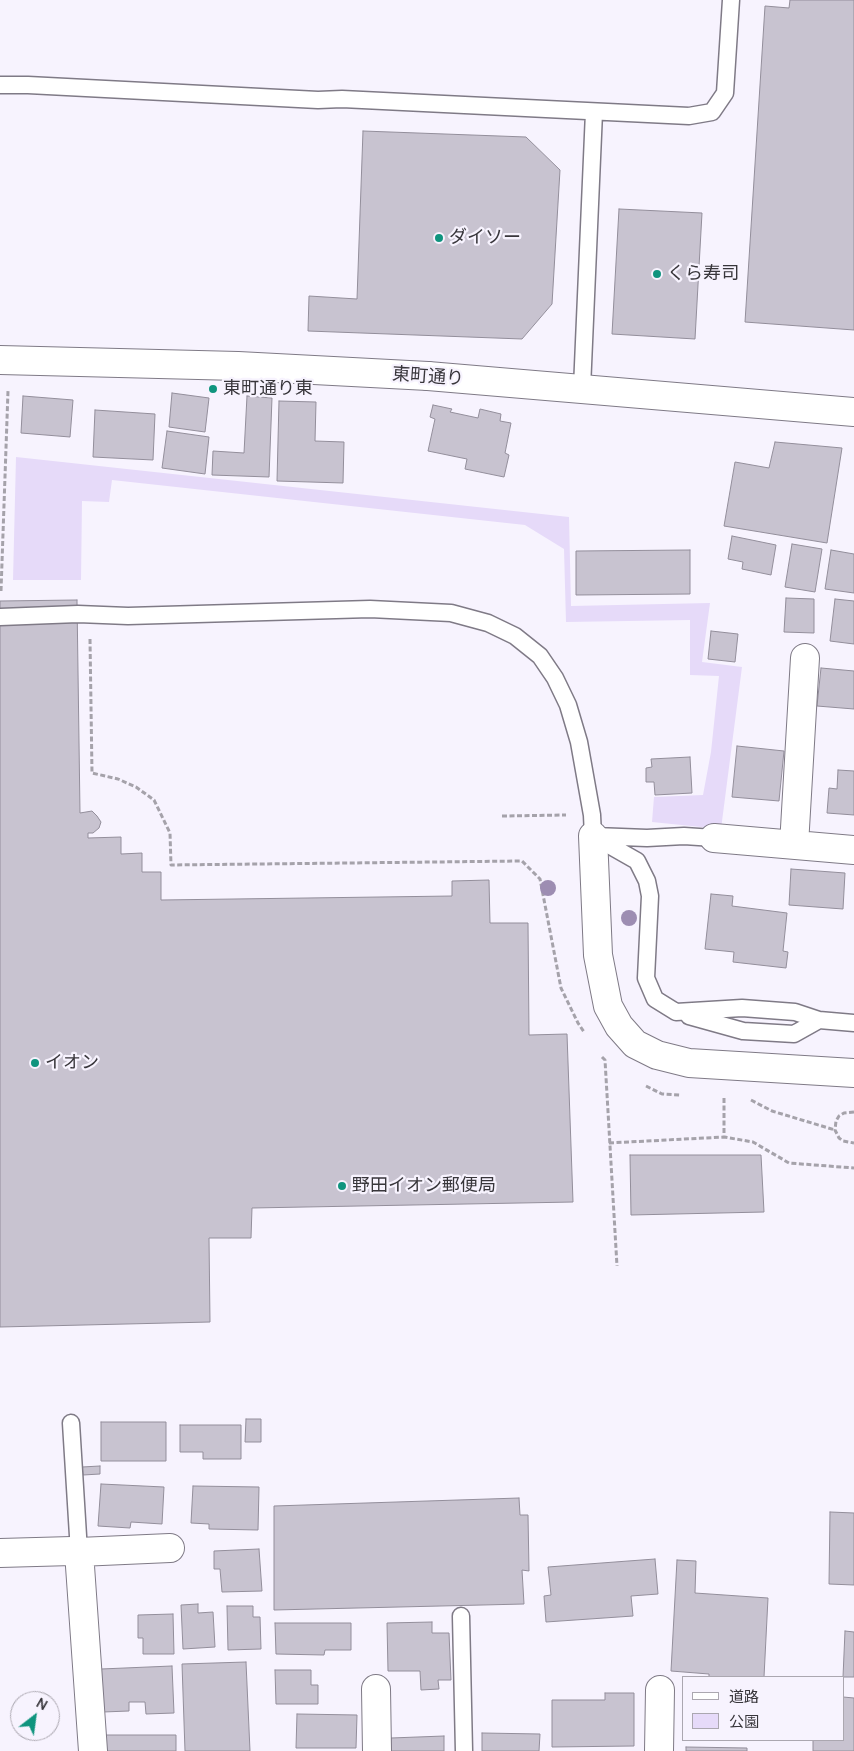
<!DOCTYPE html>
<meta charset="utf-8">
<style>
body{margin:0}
#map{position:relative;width:854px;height:1751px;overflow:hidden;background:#f7f3fe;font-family:Manrope,"Noto Sans JP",sans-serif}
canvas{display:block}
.legend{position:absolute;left:682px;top:1676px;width:162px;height:65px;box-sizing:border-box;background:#f7f3fe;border:1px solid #aba7b0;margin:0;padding:6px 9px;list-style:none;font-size:15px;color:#38363b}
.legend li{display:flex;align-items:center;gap:10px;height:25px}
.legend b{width:25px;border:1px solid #aba7b0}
.north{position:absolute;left:10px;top:1691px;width:50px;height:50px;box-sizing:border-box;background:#f7f3fe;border:1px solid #aba7b0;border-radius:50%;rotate:30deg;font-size:14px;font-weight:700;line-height:20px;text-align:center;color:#38363b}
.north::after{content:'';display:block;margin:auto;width:18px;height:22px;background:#0f947e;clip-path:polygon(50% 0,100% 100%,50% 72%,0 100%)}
</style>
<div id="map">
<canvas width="854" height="1751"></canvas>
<ul class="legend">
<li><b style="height:6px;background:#fff"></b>道路</li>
<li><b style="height:14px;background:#e6daf9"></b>公園</li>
</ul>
<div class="north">N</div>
</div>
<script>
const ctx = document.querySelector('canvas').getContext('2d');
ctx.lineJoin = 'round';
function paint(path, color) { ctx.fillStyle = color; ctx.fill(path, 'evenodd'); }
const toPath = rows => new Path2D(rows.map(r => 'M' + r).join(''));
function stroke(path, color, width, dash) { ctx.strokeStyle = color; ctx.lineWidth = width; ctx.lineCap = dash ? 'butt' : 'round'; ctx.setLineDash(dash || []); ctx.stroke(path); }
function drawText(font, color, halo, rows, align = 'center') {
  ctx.font = font + ' Manrope,"Noto Sans JP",sans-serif'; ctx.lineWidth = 4.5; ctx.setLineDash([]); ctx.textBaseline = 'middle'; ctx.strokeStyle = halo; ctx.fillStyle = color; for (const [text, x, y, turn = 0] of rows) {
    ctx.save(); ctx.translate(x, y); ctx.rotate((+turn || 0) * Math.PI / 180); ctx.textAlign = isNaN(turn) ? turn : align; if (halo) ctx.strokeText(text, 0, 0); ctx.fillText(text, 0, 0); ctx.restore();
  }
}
const green = toPath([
 [16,457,569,517,571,606,710,603,702,662,742,667,721,829,652,822,654,797,703,795,711,752,719,676,690,675,690,620,566,622,564,549,525,525,112,480,109,502,82,501,81,580,13,580]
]);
const building = toPath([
 [790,0,854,0,854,330,745,322,765,6,789,8,790,0],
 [363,131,526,137,560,170,552,304,522,339,308,331,309,296,357,299,363,131],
 [619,209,702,213,695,339,612,334,619,209],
 [172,393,209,398,205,432,169,427,172,393],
 [23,396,73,400,70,437,21,433,23,396],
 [247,396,272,398,269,477,212,475,213,451,244,453,247,396],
 [279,401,316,402,315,441,344,442,343,483,277,481,279,401],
 [433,405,452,409,450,412,478,418,480,409,501,414,500,421,511,423,505,453,509,455,504,477,465,469,467,459,428,451,435,419,430,417,433,405],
 [95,410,155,414,153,460,93,457,95,410],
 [167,431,209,437,205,474,162,468,167,431],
 [775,442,842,448,827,543,724,526,735,462,769,468,775,442],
 [732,536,776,545,771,575,742,569,743,562,728,559,732,536],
 [792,544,822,549,815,592,785,587,792,544],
 [690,550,690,594,576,595,576,551,690,550],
 [831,550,854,554,854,593,825,589,831,550],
 [786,598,814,599,814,633,784,632,786,598],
 [835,599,854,601,854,644,830,641,835,599],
 [77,600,80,813,92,811,97,816,101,822,99,828,93,833,88,833,88,838,121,837,121,854,142,853,142,872,161,872,161,900,452,896,452,881,489,880,490,923,528,923,529,1035,567,1034,573,1202,252,1208,251,1238,209,1238,210,1322,0,1327,0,601,77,600],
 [711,631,738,634,735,662,708,659,711,631],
 [821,668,854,671,854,709,817,706,821,668],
 [737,746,784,751,779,801,732,797,737,746],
 [690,757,692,793,655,795,654,782,646,782,646,768,652,767,651,759,690,757],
 [838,770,854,771,854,815,827,813,829,788,837,789,838,770],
 [791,869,845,873,843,909,789,905,791,869],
 [711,894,733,896,732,906,787,913,783,951,788,952,786,968,733,962,734,952,705,949,711,894],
 [630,1155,761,1155,764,1212,631,1215,630,1155],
 [246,1419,261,1419,261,1442,245,1442,246,1419],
 [101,1422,166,1422,166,1461,101,1461,101,1422],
 [180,1425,241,1425,241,1459,203,1459,203,1452,180,1452,180,1425],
 [100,1466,100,1474,83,1475,82,1467,100,1466],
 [101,1484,164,1487,162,1524,131,1522,130,1528,98,1526,101,1484],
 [193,1486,259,1487,258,1530,209,1529,209,1524,191,1523,193,1486],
 [519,1498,520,1515,528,1515,529,1571,522,1570,524,1604,274,1610,274,1506,519,1498],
 [830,1512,854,1513,854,1585,829,1584,830,1512],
 [259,1549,262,1591,222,1592,220,1569,214,1569,214,1551,259,1549],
 [655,1559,658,1594,631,1596,633,1616,546,1622,544,1596,551,1595,548,1567,655,1559],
 [677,1560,696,1561,695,1593,768,1598,764,1677,709,1677,709,1674,671,1671,677,1560],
 [198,1604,198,1613,213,1612,215,1647,183,1649,181,1605,198,1604],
 [227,1606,253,1606,253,1617,260,1617,261,1649,228,1650,227,1606],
 [173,1614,174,1654,143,1654,143,1638,138,1638,138,1615,173,1614],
 [432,1622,432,1633,449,1633,451,1680,438,1680,439,1689,421,1690,420,1671,388,1671,387,1623,432,1622],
 [275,1623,351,1623,351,1650,325,1650,324,1655,276,1654,275,1623],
 [845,1631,854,1632,854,1677,843,1677,845,1631],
 [246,1662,250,1751,185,1751,182,1664,246,1662],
 [172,1666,174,1713,146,1714,145,1702,129,1702,129,1711,103,1712,101,1669,172,1666],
 [275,1670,311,1670,311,1685,318,1685,318,1704,276,1704,275,1670],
 [605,1693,634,1693,634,1746,552,1747,552,1700,605,1700,605,1693],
 [843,1697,854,1698,854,1751,813,1751,813,1740,843,1740,843,1697],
 [297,1714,357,1715,356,1748,296,1748,297,1714],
 [482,1733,540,1734,539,1751,482,1751,482,1733],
 [106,1735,176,1735,176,1751,106,1751,106,1735],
 [444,1736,444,1751,391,1751,391,1738,444,1736],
 [686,1747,747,1748,747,1751,686,1751,686,1747]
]);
const path = toPath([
 [1,591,8,391],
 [90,639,92,773,118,779,136,787,154,800,170,833,171,865,522,861,540,879,561,988,578,1023,584,1032],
 [502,816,566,815],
 [602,1057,605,1060,617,1266],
 [646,1086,662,1094,680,1095],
 [724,1098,724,1137,753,1142,789,1163,854,1168],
 [751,1100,772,1111,835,1130],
 [854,1112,844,1113,839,1116,836,1121,835,1130,839,1138,843,1141,854,1143],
 [609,1143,724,1137]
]);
const service = toPath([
 [1,85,28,85,318,100,342,99,689,116,712,112,725,93,731,0],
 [582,388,594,112],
 [0,617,78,614,128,616,370,609,451,613,488,623,515,636,540,656,555,678,568,705,579,742,592,815,593,836],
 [593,836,637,861,647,881,650,896,646,978,655,999,676,1012,742,1008,795,1012,819,1020,854,1023],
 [595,836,647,838,684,836,714,838],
 [689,1016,743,1031,794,1034,819,1020],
 [71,1423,79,1552],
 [461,1616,464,1751]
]);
const minor = toPath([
 [0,360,238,366,428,376],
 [714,838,854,850],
 [794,845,805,658],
 [79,1552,93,1751],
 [0,1553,72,1551,79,1552,170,1548],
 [376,1689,377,1751],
 [659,1751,660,1690]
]);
const tertiary = toPath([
 [428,376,854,412],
 [593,836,598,955,608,1006,619,1026,635,1044,657,1055,689,1063,854,1073]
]);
const trees = [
 [548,888],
 [629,918]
];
const markers = [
 [439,238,5,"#0f947e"],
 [657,274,5,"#0f947e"],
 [213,389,5,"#0f947e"],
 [35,1063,5,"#0f947e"],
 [342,1186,5,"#0f947e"]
];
const poiNames = [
 ["ダイソー",449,238],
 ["くら寿司",667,274],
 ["東町通り東",223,389],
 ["イオン",45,1063],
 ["野田イオン郵便局",352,1186]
];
const streetNames = [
 ["東町通り",428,377,4]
];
paint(green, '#e6daf9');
paint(building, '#c8c3d0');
stroke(building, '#938e9b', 1);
stroke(service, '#7f7a86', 19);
stroke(minor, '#7f7a86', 30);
stroke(tertiary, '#7f7a86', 30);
stroke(path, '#a5a2aa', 3, [5, 2.5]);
stroke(service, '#fff', 16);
stroke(minor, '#fff', 28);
stroke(tertiary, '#fff', 28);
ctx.fillStyle = '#9d8db2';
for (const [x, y] of trees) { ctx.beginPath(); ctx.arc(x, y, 8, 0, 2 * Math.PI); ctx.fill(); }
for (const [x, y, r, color] of markers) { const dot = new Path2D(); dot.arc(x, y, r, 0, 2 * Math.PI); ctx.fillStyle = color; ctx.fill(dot); stroke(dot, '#f7f3fe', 2); }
drawText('18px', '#38363b', '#f7f3fe', poiNames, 'left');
drawText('18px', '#38363b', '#f7f3fe', streetNames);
</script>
